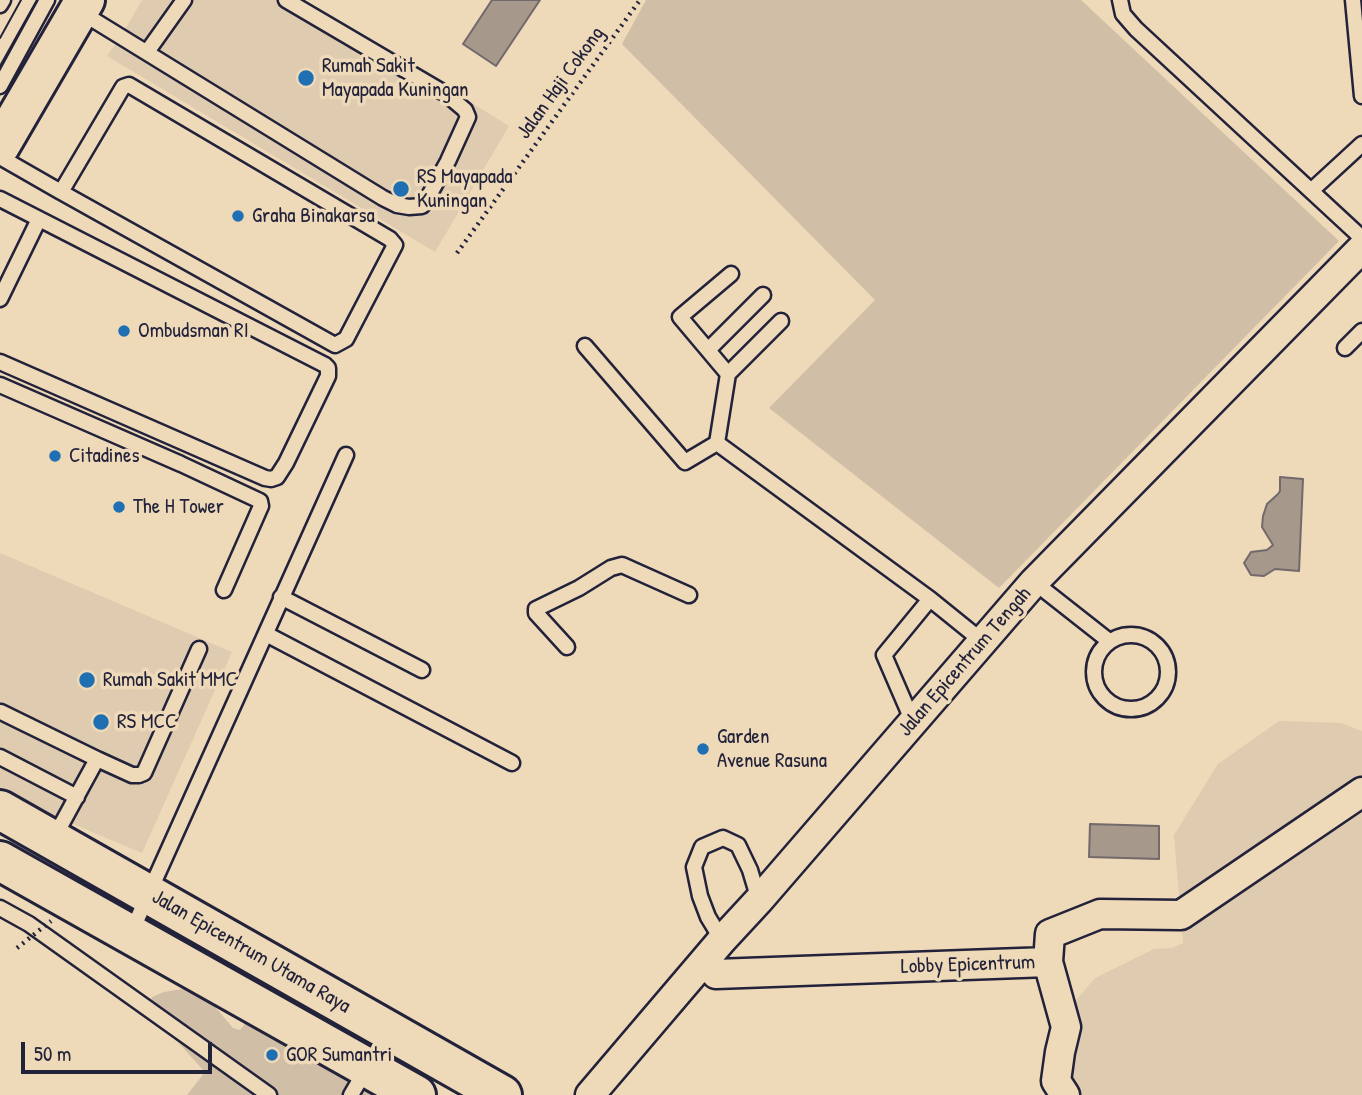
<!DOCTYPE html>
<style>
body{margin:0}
#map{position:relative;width:1362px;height:1095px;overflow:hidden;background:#eed9b8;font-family:"Patrick Hand",sans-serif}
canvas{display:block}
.scale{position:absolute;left:21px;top:1042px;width:191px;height:32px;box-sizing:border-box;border:4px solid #22223b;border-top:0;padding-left:9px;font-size:21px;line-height:24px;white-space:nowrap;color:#22223b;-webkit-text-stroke:5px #eed9b8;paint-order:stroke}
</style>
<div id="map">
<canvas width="1362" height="1095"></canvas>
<div class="scale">50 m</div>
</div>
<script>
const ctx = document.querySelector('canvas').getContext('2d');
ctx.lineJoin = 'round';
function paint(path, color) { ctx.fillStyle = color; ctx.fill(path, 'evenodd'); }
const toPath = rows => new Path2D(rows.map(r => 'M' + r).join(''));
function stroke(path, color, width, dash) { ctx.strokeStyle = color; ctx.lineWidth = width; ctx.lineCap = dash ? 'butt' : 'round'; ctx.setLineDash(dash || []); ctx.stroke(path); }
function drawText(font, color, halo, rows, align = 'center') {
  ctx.font = font + ' "Patrick Hand",sans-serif'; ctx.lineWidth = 7; ctx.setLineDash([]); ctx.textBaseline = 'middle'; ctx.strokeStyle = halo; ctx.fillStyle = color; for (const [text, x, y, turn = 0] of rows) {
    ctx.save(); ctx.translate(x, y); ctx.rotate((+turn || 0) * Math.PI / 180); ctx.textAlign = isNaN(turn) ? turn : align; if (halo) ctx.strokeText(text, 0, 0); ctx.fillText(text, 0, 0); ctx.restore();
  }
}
const built = toPath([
 [142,0,305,0,509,126,435,252,107,56,121,36],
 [0,553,232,652,142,853,64,820,30,808,0,792],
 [1279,721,1341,723,1362,731,1362,1095,1071,1095,1066,1047,1071,1006,1095,978,1154,949,1172,948,1183,943,1174,835,1218,764]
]);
const green = toPath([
 [646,0,1081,0,1339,241,999,588,769,408,875,300,622,44],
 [188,988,204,994,233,1028,240,1030,252,1015,395,1095,187,1095,205,1072,166,1029,151,1001,152,997,164,992]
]);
const water = toPath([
 [492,0,540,0,496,66,463,44,492,0],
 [1280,477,1303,479,1299,571,1275,569,1264,576,1251,575,1244,563,1251,552,1267,550,1273,545,1262,527,1263,516,1267,504,1278,494,1280,491,1280,477],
 [1090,824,1159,826,1159,859,1089,857,1090,824]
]);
const path = toPath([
 [457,253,640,0]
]);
const lane = toPath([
 [1120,0,1123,14,1136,29,1362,238],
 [1353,0,1362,96],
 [0,5,3,0],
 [79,11,383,198,397,205,409,207,422,206,426,201,448,161,468,117,465,110,446,94,286,0],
 [147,52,184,0],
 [0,86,47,0],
 [0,157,61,192,123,87,129,85,390,239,395,245,346,339,335,345,61,192],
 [1312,190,1362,144],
 [0,199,325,365,328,368,328,376,286,463,277,477,271,479,265,478,0,362],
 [0,299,39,219],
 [585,346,685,462,717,443],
 [1345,348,1362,331],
 [708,350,763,295],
 [728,374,781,321],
 [0,385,181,464,260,501,261,506,224,590],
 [717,443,930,599,982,641],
 [717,443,728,374,680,317,731,274],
 [1034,582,1109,641],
 [281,597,422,670],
 [266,634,512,763],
 '1094 672a37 37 0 1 1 74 0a37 37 0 1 1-74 0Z',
 [567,647,536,613,536,609,579,588,611,568,622,565,689,595],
 [1,712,97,759,132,775,139,775,144,773,199,649],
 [913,722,884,655,930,599],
 [0,757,77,797],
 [54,838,97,759],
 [0,908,29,924,269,1095],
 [131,933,346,455],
 [722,940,708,917,700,896,694,867,702,847,723,838,738,845,750,870,759,900],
 [351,1095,388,1032]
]);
const street = toPath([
 [716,974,1048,962],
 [590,1095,722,940,759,900,1034,582,1362,248],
 [1065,1095,1056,1081,1060,1052,1066,1027,1048,962,1050,934,1100,914,1181,915,1362,792]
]);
const secondary = toPath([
 [0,810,502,1095],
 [0,861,416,1095]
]);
const primary = toPath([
 [0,146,85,0]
]);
const tram = toPath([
 [0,38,21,0],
 [0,66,37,0]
]);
const pathBridge = toPath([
 [17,948,51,921]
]);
const markers = [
 [306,78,9,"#1f6fb2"],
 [401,189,9,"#1f6fb2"],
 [238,216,7,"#1f6fb2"],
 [124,331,7,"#1f6fb2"],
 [55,456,7,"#1f6fb2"],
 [119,507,7,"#1f6fb2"],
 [87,680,9,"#1f6fb2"],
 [101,722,9,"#1f6fb2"],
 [703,749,7,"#1f6fb2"],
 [272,1055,7,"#1f6fb2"]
];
const poiNames = [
 ["Rumah Sakit",322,66],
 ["Mayapada Kuningan",322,90],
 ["RS Mayapada",417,177],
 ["Kuningan",417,201],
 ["Graha Binakarsa",252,216],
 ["Ombudsman RI",138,331],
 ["Citadines",69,456],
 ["The H Tower",133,507],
 ["Rumah Sakit MMC",103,680],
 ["RS MCC",117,722],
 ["Garden",717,737],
 ["Avenue Rasuna",717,761],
 ["GOR Sumantri",286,1055]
];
const streetNames = [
 ["Jalan Haji Cokong",561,83,-54],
 ["Jalan Epicentrum Tengah",965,662,-49],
 ["Jalan Epicentrum Utama Raya",251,952,30],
 ["Lobby Epicentrum",968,965,-2]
];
paint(built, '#dfcbaf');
paint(green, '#d1bea6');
paint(water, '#a6988b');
stroke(water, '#71696b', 2);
stroke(lane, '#22223b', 19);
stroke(street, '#22223b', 33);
stroke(secondary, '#22223b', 44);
stroke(primary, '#22223b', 44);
stroke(path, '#22223b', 4.5, [2, 5]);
stroke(lane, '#eed9b8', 14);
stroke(street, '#eed9b8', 28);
stroke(secondary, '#eed9b8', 38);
stroke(primary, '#eed9b8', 38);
stroke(tram, '#22223b', 2);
stroke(pathBridge, '#22223b', 4.5, [2, 5]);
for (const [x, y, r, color] of markers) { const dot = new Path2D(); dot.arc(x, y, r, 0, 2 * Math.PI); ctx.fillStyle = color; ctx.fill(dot); stroke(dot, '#eed9b8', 2.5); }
drawText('21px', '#22223b', '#eed9b8', poiNames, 'left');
drawText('21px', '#22223b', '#eed9b8', streetNames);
</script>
